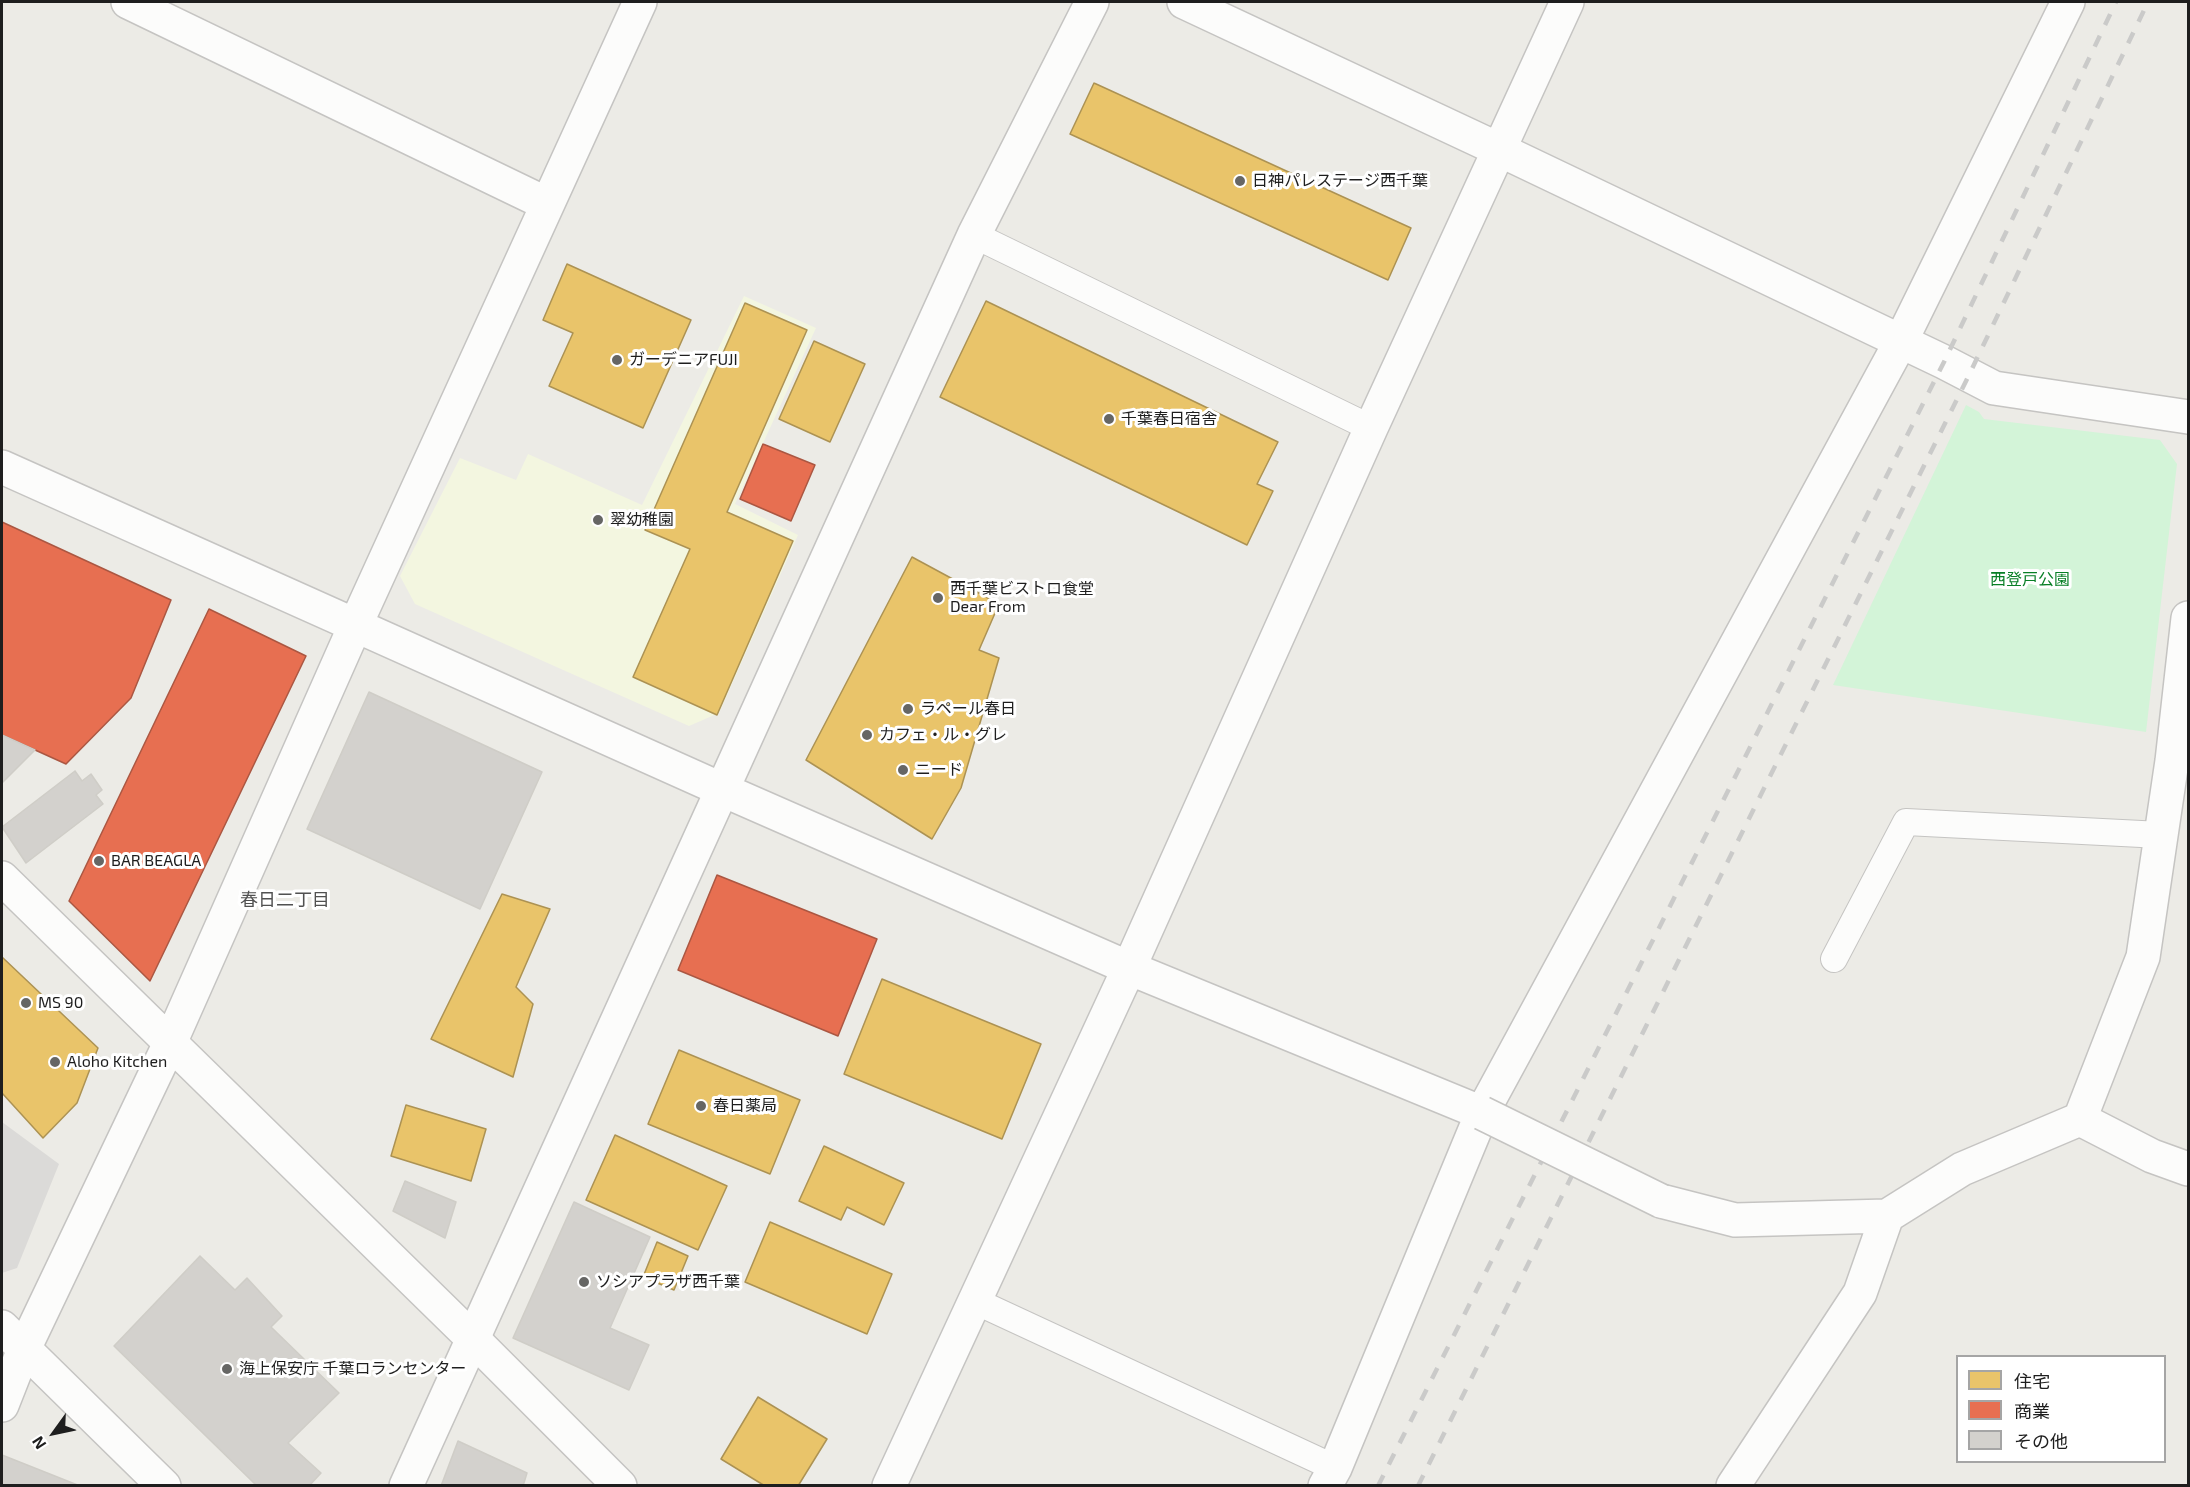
<!DOCTYPE html>
<meta charset="utf-8">
<style>
body{margin:0}
#map{position:relative;width:2190px;height:1487px;overflow:hidden;background:#ecebe6;font-family:"Exo 2","Noto Sans JP",sans-serif}
canvas{display:block}
.frame{position:absolute;inset:0;border:3px solid #1e1e1e;pointer-events:none}
.legend{position:absolute;left:1956px;top:1355px;width:210px;height:108px;box-sizing:border-box;background:#fff;border:2px solid #a5a5a5;margin:0;padding:8px 10px;list-style:none;font-size:18px;color:#1e1e1e}
.legend li{display:flex;align-items:center;gap:12px;height:30px}
.legend b{width:30px;border:2px solid #a5a5a5}
.north{position:absolute;left:24px;top:1403px;width:60px;height:60px;-webkit-text-stroke:4px #fff;paint-order:stroke;rotate:237deg;font-size:16px;font-weight:700;line-height:24px;text-align:center;color:#1e1e1e}
.north::after{content:'';display:block;margin:auto;width:21px;height:27px;background:#1e1e1e;clip-path:polygon(50% 0,100% 100%,50% 72%,0 100%)}
</style>
<div id="map">
<canvas width="2190" height="1487"></canvas>
<div class="frame"></div>
<ul class="legend">
<li><b style="height:16px;background:#e9c46a"></b>住宅</li>
<li><b style="height:16px;background:#e76f51"></b>商業</li>
<li><b style="height:16px;background:#d3d1cd"></b>その他</li>
</ul>
<div class="north">N</div>
</div>
<script>
const ctx = document.querySelector('canvas').getContext('2d');
ctx.lineJoin = 'round';
function paint(path, color) { ctx.fillStyle = color; ctx.fill(path, 'evenodd'); }
const toPath = rows => new Path2D(rows.map(r => 'M' + r).join(''));
function stroke(path, color, width, dash) { ctx.strokeStyle = color; ctx.lineWidth = width; ctx.lineCap = dash ? 'butt' : 'round'; ctx.setLineDash(dash || []); ctx.stroke(path); }
function drawText(font, color, halo, rows, align = 'center') {
  ctx.font = font + ' "Exo 2","Noto Sans JP",sans-serif'; ctx.lineWidth = 6; ctx.setLineDash([]); ctx.textBaseline = 'middle'; ctx.strokeStyle = halo; ctx.fillStyle = color; for (const [text, x, y, turn = 0] of rows) {
    ctx.save(); ctx.translate(x, y); ctx.rotate((+turn || 0) * Math.PI / 180); ctx.textAlign = isNaN(turn) ? turn : align; if (halo) ctx.strokeText(text, 0, 0); ctx.fillText(text, 0, 0); ctx.restore();
  }
}
const residential = toPath([
 [2,1122,59,1164,17,1268,2,1273]
]);
const education = toPath([
 [744,296,816,328,735,504,798,535,719,713,689,726,415,604,400,576,460,458,516,480,528,454,642,505]
]);
const park = toPath([
 [1966,405,1979,412,1984,419,2160,440,2177,464,2146,732,1833,685]
]);
const homes = toPath([
 [1094,83,1411,228,1388,280,1070,134,1094,83],
 [567,264,691,320,643,428,549,386,573,333,543,320,567,264],
 [986,301,1278,442,1257,484,1273,491,1247,545,940,397,986,301],
 [745,303,807,330,727,512,793,541,717,715,633,677,690,549,645,530,745,303],
 [814,341,865,364,830,442,779,419,814,341],
 [912,557,999,604,979,650,999,658,961,788,932,839,806,760,912,557],
 [502,894,550,909,516,987,533,1004,513,1077,431,1039,502,894],
 [2,957,98,1048,77,1103,43,1138,2,1093,2,957],
 [882,979,1041,1044,1002,1139,844,1074,882,979],
 [679,1050,800,1100,770,1174,648,1124,679,1050],
 [406,1105,486,1129,471,1181,391,1156,406,1105],
 [615,1135,727,1186,698,1250,586,1200,615,1135],
 [824,1146,904,1183,884,1225,847,1207,841,1220,799,1201,824,1146],
 [770,1222,892,1274,867,1334,745,1282,770,1222],
 [657,1242,688,1256,674,1290,643,1277,657,1242],
 [758,1397,827,1439,798,1486,765,1486,721,1459,758,1397]
]);
const shops = toPath([
 [763,444,815,465,791,521,740,499,763,444],
 [2,522,171,600,131,698,66,764,2,735,2,522],
 [209,609,306,656,150,981,69,901,209,609],
 [717,875,877,939,838,1036,678,970,717,875]
]);
const building = toPath([
 [369,692,542,772,480,909,307,829,369,692],
 [2,735,35,750,2,783,2,735],
 [75,771,82,781,91,774,102,790,96,795,103,804,26,863,2,827,75,771],
 [405,1181,456,1202,445,1238,393,1211,405,1181],
 [574,1202,650,1237,610,1328,649,1345,629,1390,513,1338,574,1202],
 [200,1256,235,1290,247,1278,282,1316,271,1327,339,1393,288,1443,321,1473,309,1486,257,1486,114,1346,200,1256],
 [458,1441,527,1473,523,1486,441,1486,458,1441],
 [2,1455,80,1486,2,1486,2,1455]
]);
const service = toPath([
 [974,235,1371,428],
 [1834,959,1906,822,2161,835],
 [975,1301,1335,1468]
]);
const minor = toPath([
 [128,2,547,204],
 [1184,2,1500,150,1944,362,1994,388,2188,417],
 [2,467,723,790,1129,968,1482,1113],
 [2,878,473,1339,620,1486],
 [2080,1119,2143,957,2172,761,2188,618],
 [1661,1201,1735,1220,1887,1216,1962,1169,2080,1119,2152,1156,2188,1169],
 [2,1327,164,1486],
 [2,1405,24,1349,170,1043,355,626,640,2],
 [889,1486,1129,968,1371,428,1567,2],
 [1325,1486,1335,1468,1482,1113,1901,341,2068,2],
 [1733,1486,1860,1293,1887,1216]
]);
const tertiary = toPath([
 [406,1486,974,235,1092,2]
]);
const rail = toPath([
 [1378,1486,1944,362,2116,2],
 [1418,1486,1969,375,2148,2]
]);
const pedestrianBridge = toPath([
 [1482,1113,1661,1201]
]);
const markers = [
 [1240,181,6,"#666664"],
 [617,360,6,"#666664"],
 [1109,419,6,"#666664"],
 [598,520,6,"#666664"],
 [938,598,6,"#666664"],
 [908,709,6,"#666664"],
 [867,735,6,"#666664"],
 [903,770,6,"#666664"],
 [99,861,6,"#666664"],
 [26,1003,6,"#666664"],
 [55,1062,6,"#666664"],
 [701,1106,6,"#666664"],
 [584,1282,6,"#666664"],
 [227,1369,6,"#666664"]
];
const poiNames = [
 ["日神パレステージ西千葉",1252,181],
 ["ガーデニアFUJI",629,360],
 ["千葉春日宿舎",1121,419],
 ["翠幼稚園",610,520],
 ["西千葉ビストロ食堂",950,589],
 ["Dear From",950,607],
 ["ラペール春日",920,709],
 ["カフェ・ル・グレ",879,735],
 ["ニード",915,770],
 ["BAR BEAGLA",111,861],
 ["MS 90",38,1003],
 ["Aloho Kitchen",67,1062],
 ["春日薬局",713,1106],
 ["ソシアプラザ西千葉",596,1282],
 ["海上保安庁 千葉ロランセンター",239,1369]
];
const parkNames = [
 ["西登戸公園",2030,580]
];
const neighbourhoodNames = [
 ["春日二丁目",285,900]
];
paint(residential, '#dbdad8');
paint(education, '#f3f6e0');
paint(park, '#d3f4d8');
paint(homes, '#e9c46a');
stroke(homes, '#ac9253', 1.5);
paint(shops, '#e76f51');
stroke(shops, '#ab5742', 1.5);
paint(building, '#d3d1cd');
stroke(building, '#cfcdc7', 1.5);
stroke(service, '#c5c4c2', 28);
stroke(minor, '#c5c4c2', 36);
stroke(tertiary, '#c5c4c2', 36);
stroke(service, '#fcfcfb', 26);
stroke(minor, '#fcfcfb', 33);
stroke(tertiary, '#fcfcfb', 33);
stroke(rail, '#cacac9', 4.5, [12, 12]);
stroke(pedestrianBridge, '#c5c4c2', 36, []);
stroke(pedestrianBridge, '#fcfcfb', 33);
for (const [x, y, r, color] of markers) { const dot = new Path2D(); dot.arc(x, y, r, 0, 2 * Math.PI); ctx.fillStyle = color; ctx.fill(dot); stroke(dot, '#fff', 2); }
drawText('16px', '#1e1e1e', '#fff', poiNames, 'left');
drawText('16px', '#097f26', '#fff', parkNames);
drawText('18px', '#515151', '#fff', neighbourhoodNames);
</script>
